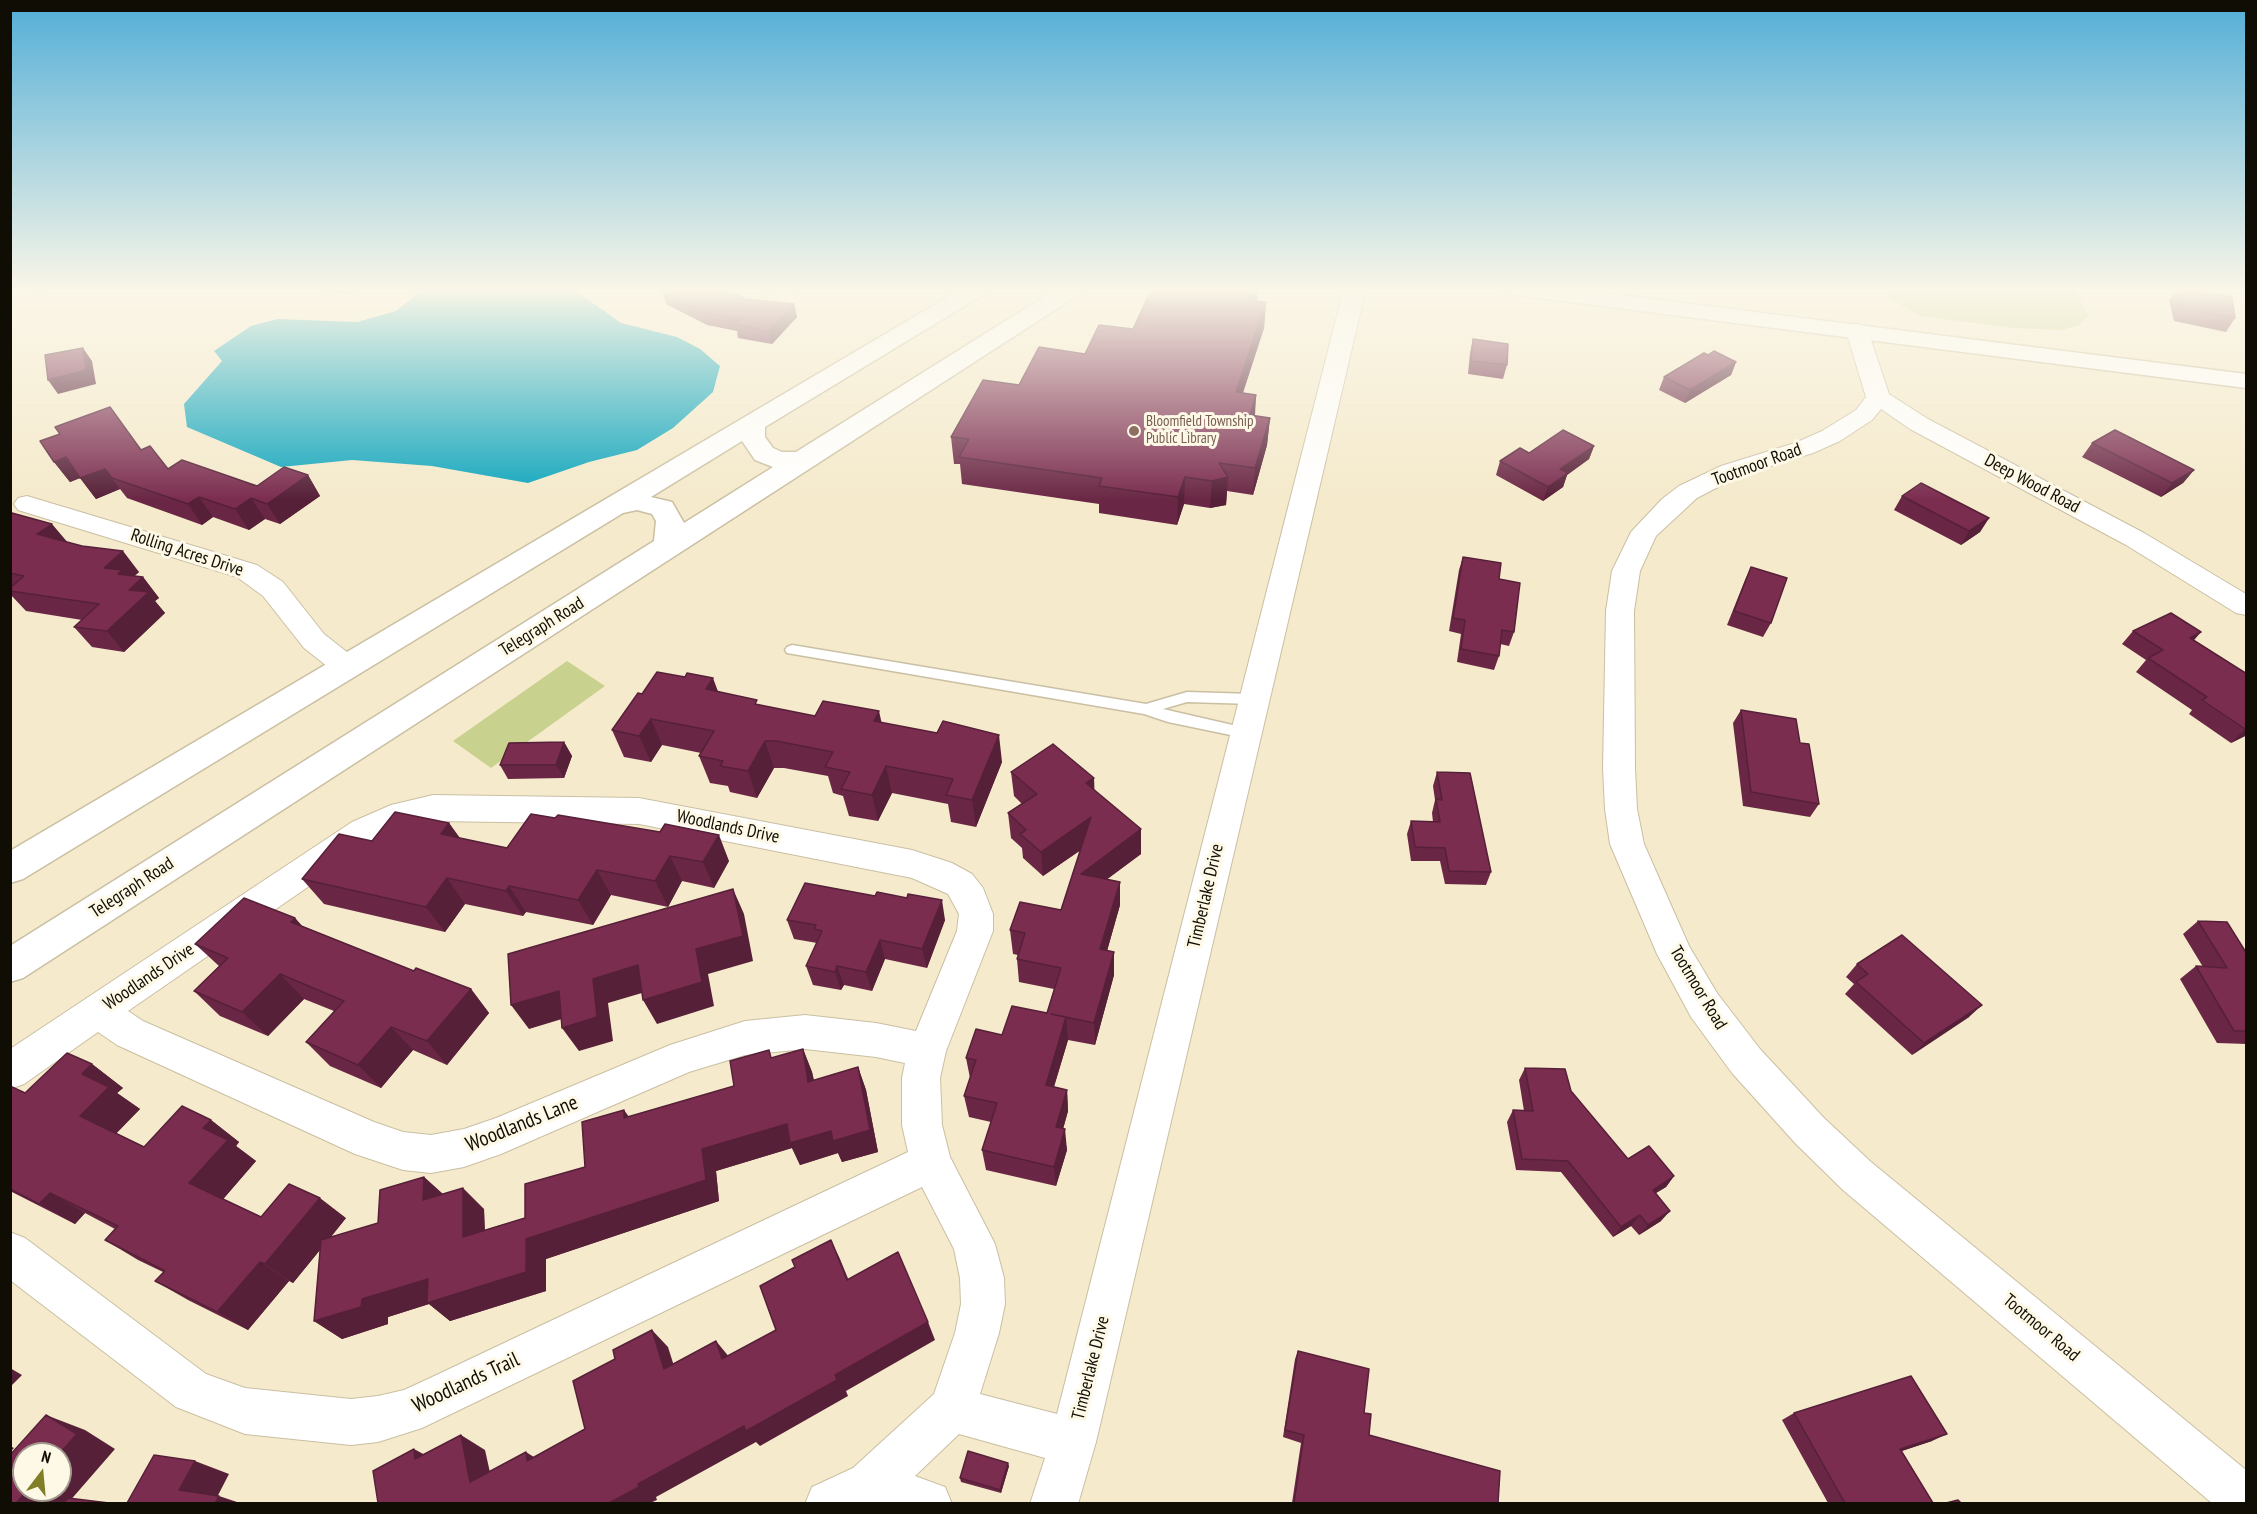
<!DOCTYPE html>
<style>
body{margin:0}
#map{position:relative;width:2257px;height:1514px;overflow:hidden;background:#f5eacc;font-family:"PT Sans Narrow",sans-serif}
canvas{display:block}
.frame{position:absolute;inset:0;border:12px solid #100d04;pointer-events:none}
.north{position:absolute;left:12px;top:1442px;width:60px;height:60px;box-sizing:border-box;background:#fef8e6;border:2px solid #9f9a8c;border-radius:50%;rotate:16deg;font-size:16px;font-weight:700;line-height:24px;text-align:center;color:#100d04}
.north::after{content:'';display:block;margin:auto;width:21px;height:27px;background:#807f27;clip-path:polygon(50% 0,100% 100%,50% 72%,0 100%)}
</style>
<div id="map">
<canvas width="2257" height="1514"></canvas>
<div class="frame"></div>
<div class="north">N</div>
</div>
<script>
const ctx = document.querySelector('canvas').getContext('2d');
ctx.lineJoin = 'round';
function paint(path, color) { ctx.fillStyle = color; ctx.fill(path, 'evenodd'); }
const toPath = rows => new Path2D(rows.map(r => 'M' + r).join(''));
function stroke(path, color, width, dash) { ctx.strokeStyle = color; ctx.lineWidth = width; ctx.lineCap = dash ? 'butt' : 'round'; ctx.setLineDash(dash || []); ctx.stroke(path); }
function drawText(font, color, halo, rows, align = 'center') {
  ctx.font = font + ' "PT Sans Narrow",sans-serif'; ctx.lineWidth = 6; ctx.setLineDash([]); ctx.textBaseline = 'middle'; ctx.strokeStyle = halo; ctx.fillStyle = color; for (const [text, x, y, turn = 0] of rows) {
    ctx.save(); ctx.translate(x, y); ctx.rotate((+turn || 0) * Math.PI / 180); ctx.textAlign = isNaN(turn) ? turn : align; if (halo) ctx.strokeText(text, 0, 0); ctx.fillText(text, 0, 0); ctx.restore();
  }
}
const green = toPath([
 [1889,288,2074,288,2089,316,2079,325,2062,330,2014,328,1920,316,1889,298],
 [567,661,605,686,491,768,453,741]
]);
const water = toPath([
 [425,288,572,288,621,323,677,337,700,349,720,366,713,392,673,428,637,450,589,462,528,483,432,466,352,460,281,467,187,427,184,404,222,361,214,351,251,326,278,319,357,322,396,311]
]);
const lane = toPath([
 [792,645,1146,704,1187,692,1253,694,1260,699,1253,704,1187,702,1163,709,1250,729,1252,733,1245,738,1168,722,1144,714,787,653,785,650,787,647,792,645]
]);
const street = toPath([
 [10,288,44,288,40,292,10,301,10,288],
 [762,288,796,288,792,292,785,294,766,292,762,288],
 [1344,288,1366,288,1096,1442,1078,1504,1030,1504,1045,1458,959,1434,915,1476,945,1487,952,1504,805,1504,812,1487,853,1468,934,1394,955,1333,961,1304,960,1278,954,1249,922,1187,422,1428,378,1442,351,1445,245,1434,176,1407,10,1280,10,1232,25,1238,206,1374,245,1388,351,1399,378,1396,404,1390,428,1379,908,1152,902,1125,902,1078,905,1063,876,1057,805,1049,745,1055,689,1072,501,1154,464,1167,431,1173,403,1170,355,1154,117,1045,98,1032,24,1084,10,1089,10,1049,352,822,391,805,433,795,639,798,912,850,952,863,972,874,983,888,993,914,993,931,946,1051,940,1078,942,1125,950,1157,995,1244,1004,1278,1005,1304,999,1333,980,1394,1057,1414,1344,288],
 [433,821,639,824,912,878,948,894,959,914,957,931,916,1031,876,1023,805,1015,745,1021,670,1045,496,1118,464,1129,431,1135,403,1132,374,1122,143,1021,128,1011,376,840,409,826,433,821],
 [1857,324,1865,326,1868,331,1889,394,1928,419,2144,533,2246,594,2246,615,2236,613,2126,545,1910,429,1881,409,1872,420,1840,441,1813,453,1739,476,1697,498,1656,536,1640,571,1634,611,1635,768,1637,809,1644,844,1689,946,1717,993,1760,1049,1824,1118,1871,1162,2246,1470,2246,1504,2213,1504,1843,1190,1796,1144,1732,1073,1691,1017,1657,954,1610,844,1605,809,1603,768,1606,611,1612,571,1631,532,1662,499,1679,486,1721,466,1795,443,1822,431,1856,410,1866,397,1846,331,1849,326,1857,324],
 [27,496,257,565,283,582,324,634,357,660,362,667,357,674,347,677,337,674,304,648,263,596,237,577,18,510,14,504,18,498,27,496]
]);
const secondary = toPath([
 [1504,288,1565,288,2246,374,2246,388,1515,295,1507,293,1504,288]
]);
const highway = toPath([
 [963,288,989,288,986,293,765,427,765,437,773,448,782,452,796,452,1058,288,1084,288,1081,293,23,978,10,982,10,946,654,541,656,521,652,514,637,510,623,513,23,879,10,883,10,851,963,288],
 [742,441,755,460,773,467,684,523,672,502,651,497,742,441]
]);
const wall = toPath([
 [305,288,358,288,349,294],
 [652,288,723,288,745,299,794,304,797,317,772,344,738,338,737,331,707,325,666,304,662,291],
 [2177,288,2183,288,2235,318,2226,332,2174,321,2169,300],
 [1257,298,1256,301,1266,302,1264,328,1243,393,1256,395,1255,416,1270,418,1267,445,1253,495,1227,491,1226,505,1210,508,1184,504,1177,525,1099,513,1099,504,962,484,960,464,954,464,951,437,1019,385,1085,354],
 [1473,339,1507,365,1503,379,1468,374,1470,353],
 [1708,355,1736,362,1731,375,1685,403,1659,390,1664,377],
 [2092,443,2194,470,2183,483,2161,497,2082,457],
 [1594,446,1589,459,1567,475,1563,487,1543,501,1496,475,1500,461,1529,453],
 [141,450,168,469,257,486,308,475,320,496,280,524,265,519,249,530,213,517,202,525,127,498,120,489,96,499,80,478,70,482,54,462],
 [1902,496,1989,518,1980,532,1961,545,1894,510],
 [10,514,67,542,139,572,134,576,143,577,159,598,155,601,165,613,124,652,92,647,74,627,82,620,26,611,10,594],
 [1463,557,1499,579,1514,632,1509,646,1500,644,1499,656,1494,670,1457,662,1461,634,1449,631,1459,570],
 [1751,567,1771,623,1763,637,1727,625,1745,580],
 [2133,631,2194,640,2247,674,2247,735,2231,743,2189,714,2192,710,2136,672,2146,660,2122,644],
 [718,691,759,705,815,716,881,723,1002,762,976,827,951,822,948,804,892,793,878,821,849,816,843,796,833,793,828,776,784,768,774,768,757,798,730,792,728,786,710,783,699,756,701,753,662,745,651,762,624,757,612,730,642,694],
 [1741,710,1819,804,1810,817,1743,806,1733,723],
 [564,742,572,756,564,778,508,779,500,765],
 [1011,772,1094,790,1141,829,1141,854,1107,879,1120,905,1107,951,1114,952,1114,975,1095,1045,1068,1040,1054,1087,1067,1090,1068,1111,1063,1129,1067,1150,1056,1186,986,1170,982,1150,991,1122,969,1117,964,1096,970,1078,966,1058,1002,1035,1047,1013,1054,989,1019,982,1017,959,1018,955,1013,954,1010,930,1061,910,1081,850,1043,876,1023,858,1022,848,1011,838,1008,813,1022,804,1014,796],
 [1437,772,1491,872,1486,885,1445,884,1440,861,1411,861,1407,834,1411,821,1433,822,1432,813,1435,800,1433,786],
 [531,814,729,861,714,888,682,881,668,907,611,895,593,925,526,912,523,916,465,904,445,932,324,904,302,879,372,841,449,823,460,838,507,848],
 [295,918,302,926,414,971,471,989,489,1013,447,1065,413,1050,381,1088,330,1066,306,1042,334,1011,304,999,268,1036,220,1016,194,991,219,966,195,944],
 [787,920,945,920,927,968,885,959,872,991,844,985,841,990,813,985,806,966,817,943,794,939],
 [2198,921,2247,954,2247,1044,2217,1043,2180,979,2196,966,2203,967,2183,934],
 [1857,964,1969,1017,1912,1055,1845,994,1854,984,1846,977],
 [803,1049,812,1072,814,1080,858,1067,866,1090,878,1152,842,1162,838,1153,800,1165,792,1148,716,1171,719,1201,546,1259,546,1291,450,1321,429,1304,388,1317,388,1324,342,1339,314,1321,320,1250,293,1283,289,1281,248,1330,188,1300,155,1281,163,1272,138,1260,105,1240,115,1229,85,1213,75,1224,10,1191,10,1086,25,1093,92,1064,123,1088,117,1093,140,1109,116,1133,144,1147,211,1120,239,1142,236,1146,256,1161,223,1199,261,1217,346,1218,331,1237,378,1223,424,1177,443,1194,484,1209,485,1230,525,1218,585,1167,629,1117,734,1086,773,1058],
 [1525,1068,1571,1091,1628,1159,1674,1176,1666,1187,1656,1193,1661,1221,1639,1235,1631,1226,1613,1237,1561,1172,1516,1170,1507,1122,1513,1110,1524,1111,1519,1080],
 [1298,1351,1364,1413,1369,1435,1498,1503,1292,1503,1301,1443,1283,1437,1295,1359],
 [1794,1413,1932,1441,1902,1451,1933,1503,1828,1503,1782,1420],
 [1009,1466,1001,1493,961,1482,960,1478]
]);
const shadedWall = toPath([
 [345,288,358,288,349,294],
 [1253,288,1257,288,1257,298,1247,326,1249,300],
 [1266,302,1264,328,1234,419,1236,392],
 [794,304,797,317,772,344,768,331],
 [83,348,92,361,96,384,58,394,48,380],
 [1736,362,1731,375,1685,403,1690,390],
 [1256,395,1254,422,1250,415],
 [1270,418,1267,445,1253,495,1255,468],
 [1594,446,1589,459,1567,475,1563,487,1543,501,1548,487,1560,469],
 [66,457,105,469,120,489,96,499,80,478,70,482,54,462],
 [2194,470,2183,483,2161,497,2172,483],
 [308,475,320,496,280,524,267,504],
 [1185,477,1184,504,1177,525,1178,497],
 [1228,477,1226,505,1210,508,1212,481],
 [199,497,213,517,202,525,188,504],
 [251,498,265,519,249,530,235,509],
 [1989,518,1980,532,1961,545,1969,531],
 [52,524,69,544,37,534],
 [123,551,139,572,130,580,143,577,159,598,155,601,165,613,124,652,107,631,104,568],
 [2201,632,2189,646,2190,638],
 [713,678,723,705,706,689],
 [879,711,885,738,874,721],
 [651,719,662,745,651,762,639,736],
 [2247,728,2247,735,2231,743,2245,729],
 [999,735,1002,762,976,827,972,800],
 [765,741,774,768,757,798,748,771],
 [564,742,572,756,564,778,556,765],
 [886,766,892,793,878,821,872,795],
 [1094,778,1095,803,1086,783],
 [1091,817,1092,842,1043,876,1041,852],
 [449,823,467,849,441,834],
 [1141,829,1141,854,1082,898,1081,874],
 [719,835,729,861,714,888,703,862],
 [670,856,682,881,668,907,655,881],
 [597,870,611,895,593,925,578,900],
 [447,878,465,904,445,932,426,907],
 [1120,882,1120,905,1101,972,1100,949],
 [509,886,526,912,523,916,506,891],
 [733,889,744,914,753,961,708,974,714,1006,657,1024,643,1000,696,949],
 [942,900,945,920,927,968,922,949],
 [295,918,318,944,291,922],
 [880,940,885,959,872,991,866,972],
 [1114,952,1114,975,1095,1045,1094,1023],
 [638,965,652,990,608,1003,613,1041,579,1051,562,1028,593,979],
 [837,966,844,985,841,990,835,972],
 [280,974,304,999,268,1036,242,1012],
 [471,989,489,1013,447,1065,427,1041],
 [559,991,575,1015,529,1029,511,1005],
 [1982,1005,1969,1017,1912,1055,1924,1043],
 [1066,1017,1068,1040,1048,1106,1046,1085],
 [391,1027,413,1050,381,1088,358,1065],
 [803,1049,812,1072,818,1104,808,1082],
 [92,1064,123,1088,117,1093,140,1109,112,1138,80,1116,82,1074],
 [858,1067,866,1090,878,1152,842,1162,838,1153,800,1165,792,1148,716,1171,719,1201,546,1259,546,1291,450,1321,429,1304,388,1317,388,1324,342,1339,314,1321,362,1299,526,1239,702,1149],
 [1067,1090,1068,1111,1058,1147,1056,1127],
 [624,1110,640,1132,624,1118],
 [211,1120,239,1142,236,1146,256,1161,219,1204,189,1183,203,1128],
 [1065,1129,1067,1150,1056,1186,1054,1167],
 [1674,1176,1666,1187,1644,1200,1653,1190],
 [424,1177,447,1198,423,1200],
 [463,1188,484,1209,485,1256,463,1237],
 [50,1193,85,1213,75,1224,39,1204],
 [320,1198,346,1218,293,1283,265,1264],
 [1670,1211,1661,1221,1639,1235,1648,1225],
 [1640,1215,1631,1226,1613,1237,1621,1227],
 [831,1240,840,1259,856,1298,847,1280],
 [260,1262,289,1281,248,1330,217,1312],
 [928,1322,935,1340,846,1391,848,1396,760,1446,756,1442,656,1497,657,1500,650,1503,609,1503,638,1484],
 [652,1330,668,1347,680,1385,664,1369],
 [716,1341,730,1358,722,1359],
 [10,1368,22,1375,10,1387],
 [46,1415,85,1430,115,1449,68,1503,16,1503,28,1490,60,1490,60,1454],
 [1947,1434,1932,1441,1886,1456,1900,1449],
 [461,1435,485,1450,495,1495,470,1482],
 [10,1446,14,1448,10,1452],
 [414,1449,440,1463,415,1459],
 [526,1452,548,1466,527,1461],
 [195,1461,229,1474,214,1503,179,1490],
 [1008,1463,1009,1466,1001,1493,1000,1490],
 [219,1496,240,1503,215,1503]
]);
const building = toPath([
 [670,288,723,288,745,299,794,304,768,331,735,324,741,319,703,312,662,291,670,288],
 [1152,288,1167,289,1167,288,1253,288,1249,300,1266,302,1236,392,1256,395,1250,415,1270,418,1255,468,1219,463,1228,477,1212,481,1185,477,1178,497,1099,486,1102,478,959,457,969,439,951,437,983,380,1019,385,1039,347,1085,354,1099,325,1133,329,1152,288],
 [2178,288,2183,288,2232,297,2235,318,2183,308,2178,288],
 [1473,339,1508,344,1507,365,1471,361,1473,339],
 [83,348,86,370,48,380,45,355,83,348],
 [1714,351,1736,362,1690,390,1664,377,1704,353,1708,355,1714,351],
 [110,407,141,450,150,446,168,469,182,460,257,486,284,467,308,475,267,504,251,498,235,509,199,497,188,504,112,478,105,469,80,478,66,457,54,462,40,441,60,434,55,427,110,407],
 [1563,430,1594,446,1560,469,1568,473,1548,487,1500,461,1520,448,1529,453,1563,430],
 [2115,430,2194,470,2172,483,2092,443,2115,430],
 [1921,483,1989,518,1969,531,1902,496,1921,483],
 [12,513,52,524,37,534,82,546,123,551,104,568,122,570,118,574,143,577,129,590,149,592,107,631,74,627,99,604,10,591,10,588,24,576,10,573,10,514,12,513],
 [1463,557,1501,563,1499,579,1520,583,1514,632,1502,630,1499,656,1461,649,1465,620,1453,618,1463,557],
 [1751,567,1787,578,1771,623,1734,611,1751,567],
 [2171,613,2201,632,2190,638,2247,674,2247,728,2245,729,2202,700,2207,697,2148,658,2163,650,2133,631,2171,613],
 [657,672,685,677,687,673,713,678,706,689,757,700,755,704,815,716,823,701,879,711,874,721,937,733,943,721,999,735,972,800,946,795,953,779,886,766,872,795,841,789,850,772,825,767,833,752,776,741,765,741,748,771,720,766,723,761,699,756,714,731,651,719,639,736,612,730,638,693,642,694,657,672],
 [1741,710,1796,719,1800,743,1809,744,1819,804,1751,792,1741,710],
 [564,742,556,765,500,765,509,743,564,742],
 [1053,744,1094,778,1086,783,1141,829,1081,874,1120,882,1100,949,1114,952,1094,1023,1051,1014,1066,1017,1046,1085,1067,1090,1056,1127,1065,1129,1054,1167,982,1150,997,1103,964,1096,976,1060,966,1058,976,1029,1002,1035,1012,1006,1047,1013,1061,968,1017,959,1025,933,1010,930,1020,902,1061,910,1091,817,1041,852,1020,834,1026,830,1008,813,1037,794,1011,772,1053,744],
 [1437,772,1470,773,1491,872,1449,871,1445,848,1415,847,1411,821,1440,822,1436,799,1442,800,1437,772],
 [395,812,449,823,441,834,507,848,531,814,555,818,558,815,660,832,665,824,719,835,703,862,670,856,655,881,597,870,578,900,509,886,506,891,447,878,426,907,302,879,339,834,372,841,395,812],
 [805,883,875,896,877,892,907,898,908,894,942,900,922,949,880,940,866,972,837,966,835,972,806,966,822,931,814,929,816,925,787,920,805,883],
 [733,889,743,936,696,949,702,982,643,1000,638,965,593,979,597,1017,562,1028,559,991,511,1005,508,954,733,889],
 [244,898,295,918,291,922,414,971,416,968,471,989,427,1041,391,1027,358,1065,306,1042,344,1001,280,974,242,1012,194,991,228,958,195,944,244,898],
 [2198,921,2227,922,2247,954,2247,1031,2234,1031,2196,966,2227,968,2198,921],
 [1902,935,1982,1005,1924,1043,1856,982,1868,974,1857,964,1902,935],
 [803,1049,808,1082,858,1067,870,1130,833,1141,831,1131,790,1143,787,1124,702,1149,706,1180,526,1239,526,1272,427,1303,428,1279,362,1299,361,1307,314,1321,321,1240,378,1223,380,1190,424,1177,423,1200,463,1188,463,1237,525,1218,525,1184,585,1167,582,1122,624,1110,624,1118,734,1086,730,1061,769,1050,771,1058,803,1049],
 [67,1053,92,1064,82,1074,109,1087,80,1116,144,1147,182,1106,211,1120,203,1128,228,1140,189,1183,261,1217,289,1184,320,1198,265,1264,260,1262,217,1312,155,1281,165,1271,105,1240,118,1226,50,1193,39,1204,10,1189,10,1086,25,1093,67,1053],
 [1525,1068,1565,1069,1571,1091,1628,1159,1649,1146,1674,1176,1653,1190,1670,1211,1648,1225,1640,1215,1621,1227,1568,1161,1522,1159,1513,1110,1533,1111,1525,1068],
 [831,1240,847,1280,898,1252,928,1322,835,1375,837,1380,746,1431,744,1426,638,1484,639,1487,609,1503,378,1503,373,1471,414,1449,415,1459,461,1435,470,1482,526,1452,527,1461,585,1429,573,1381,615,1359,613,1350,652,1330,664,1369,716,1341,722,1359,776,1330,760,1286,795,1267,792,1260,831,1240],
 [1298,1351,1369,1369,1364,1413,1371,1414,1369,1435,1500,1471,1498,1503,1294,1503,1304,1435,1285,1430,1298,1351],
 [1911,1376,1947,1434,1900,1449,1933,1503,1845,1503,1794,1413,1911,1376],
 [46,1415,77,1434,59,1454,24,1454,24,1490,28,1490,16,1503,10,1503,10,1455,46,1415],
 [968,1451,1008,1463,1000,1490,960,1478,968,1451],
 [154,1455,195,1461,179,1490,219,1496,215,1503,127,1503,154,1455],
 [68,1498,109,1503,64,1503,68,1498],
 [1958,1500,1961,1503,1946,1503,1958,1500]
]);
const markers = [
 [1134,431,6,"#8d6e63"]
];
const farEducationnames = [
 ["Bloomfield Township",1146,422],
 ["Public Library",1146,439]
];
const streetNames = [
 ["Tootmoor Road",1757,465,-20],
 ["Deep Wood Road",2032,484,28],
 ["Rolling Acres Drive",187,553,18],
 ["Telegraph Road",542,627,-32],
 ["Woodlands Drive",728,827,12],
 ["Telegraph Road",132,888,-33],
 ["Timberlake Drive",1206,896,-77],
 ["Woodlands Drive",149,977,-34],
 ["Tootmoor Road",1698,988,59],
 ["Tootmoor Road",2041,1328,40],
 ["Timberlake Drive",1091,1368,-76]
];
const nearStreetnames = [
 ["Woodlands Lane",522,1124,-22],
 ["Woodlands Trail",466,1383,-25]
];
paint(green, '#c9d18f');
paint(water, '#11a6be');
stroke(lane, '#cabfa2', 3);
stroke(street, '#cabfa2', 2);
stroke(secondary, '#cabfa2', 3);
stroke(highway, '#cabfa2', 3);
paint(lane, '#fff');
paint(street, '#fff');
paint(secondary, '#fff');
paint(highway, '#fff');
paint(wall, '#6a2745');
paint(shadedWall, '#562038');
paint(building, '#7b2d50');
stroke(building, '#562038', 1.5);
const sky = ctx.createLinearGradient(0, 0, 0, 500);
sky.addColorStop(0, '#52aed7');
sky.addColorStop(0.58, '#faf6e8');
sky.addColorStop(1, '#faf6e800');
ctx.fillStyle = sky;
ctx.fillRect(0, 0, 2257, 500);
for (const [x, y, r, color] of markers) { const dot = new Path2D(); dot.arc(x, y, r, 0, 2 * Math.PI); ctx.fillStyle = color; ctx.fill(dot); stroke(dot, '#fef8e6', 2); }
drawText('15px', '#785e54', '#fef8e6', farEducationnames, 'left');
drawText('18px', '#100d04', '#fef8e6', streetNames);
drawText('21px', '#100d04', '#fef8e6', nearStreetnames);
</script>
